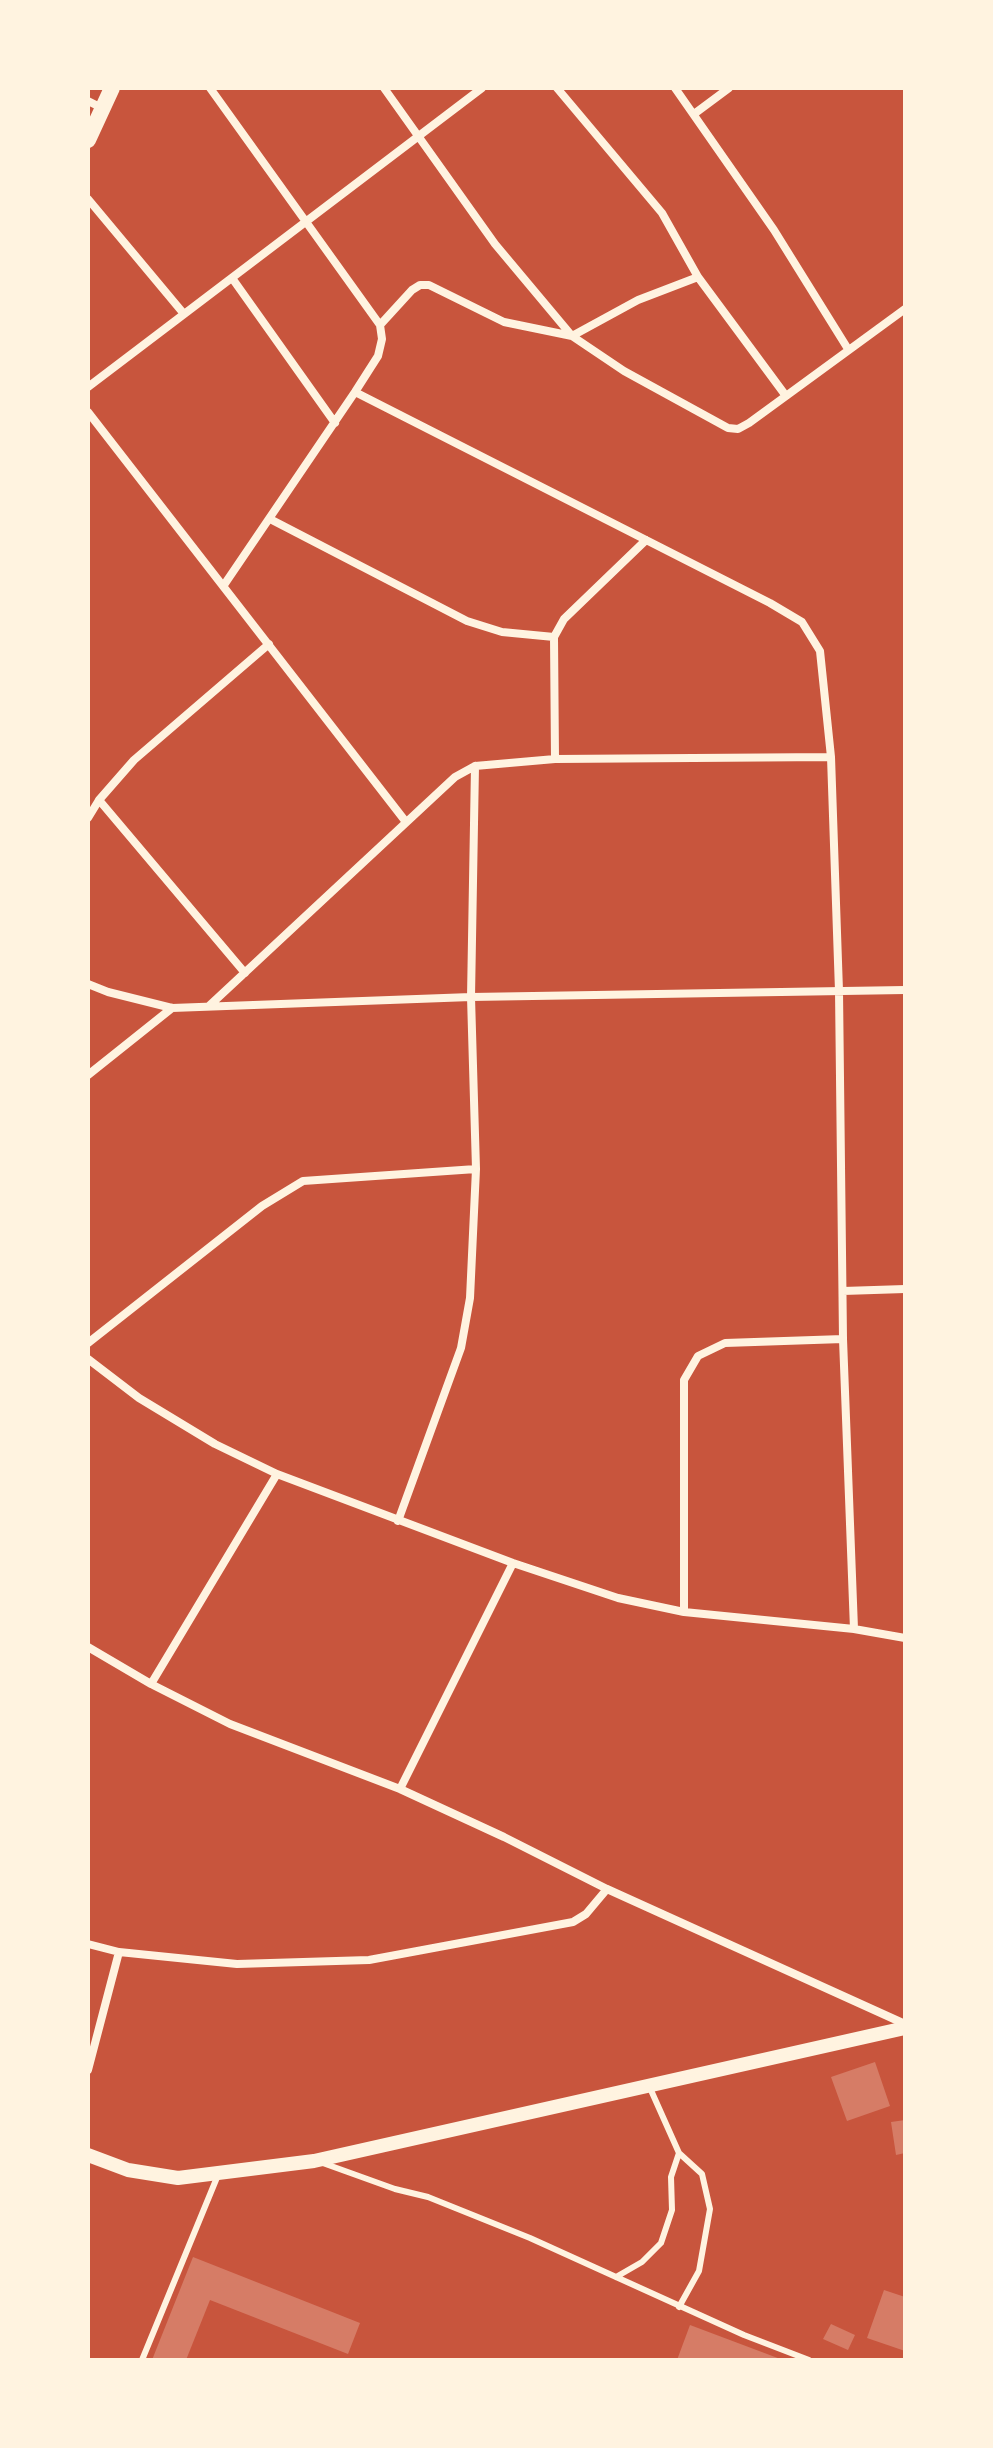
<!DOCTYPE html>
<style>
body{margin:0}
#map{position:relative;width:993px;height:2448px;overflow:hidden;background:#c8553d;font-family:"Open Sans",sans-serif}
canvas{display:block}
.frame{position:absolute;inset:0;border:90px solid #fff3e0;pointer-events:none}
</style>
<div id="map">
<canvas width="993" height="2448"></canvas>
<div class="frame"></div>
</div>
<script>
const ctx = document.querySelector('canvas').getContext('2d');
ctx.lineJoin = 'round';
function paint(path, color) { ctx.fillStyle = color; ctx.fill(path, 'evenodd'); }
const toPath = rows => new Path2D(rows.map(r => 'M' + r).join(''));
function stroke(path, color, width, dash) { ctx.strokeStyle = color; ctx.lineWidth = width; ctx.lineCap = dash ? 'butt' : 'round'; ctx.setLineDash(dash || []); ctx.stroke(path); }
const building = toPath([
 [875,2062,890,2106,847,2121,831,2077],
 [905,2120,905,2153,896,2155,891,2122],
 [193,2257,360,2323,348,2354,210,2300,186,2360,152,2360],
 [884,2290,905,2297,905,2351,867,2338],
 [831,2324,855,2335,848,2350,823,2339],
 [690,2325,783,2360,677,2360]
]);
const service = toPath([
 [650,2088,679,2153,702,2174,710,2209,699,2271,679,2307],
 [320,2162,395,2189,428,2197,530,2238,744,2335,809,2360],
 [616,2277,642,2262,661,2243,672,2210,671,2177,679,2153],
 [142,2360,218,2175]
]);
const minor = toPath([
 [210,88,380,325,382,339,378,356,355,392,224,585],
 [384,88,495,244,572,336,624,371,728,428,738,429,749,423,786,396],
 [557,88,662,213,698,277],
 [675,88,774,230,848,349],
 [88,101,102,108],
 [694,114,729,88],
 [88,199,184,314],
 [232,278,335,423],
 [380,325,412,290,420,285,429,285,504,322,572,336,638,300,698,277,786,396,905,309],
 [88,387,482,88],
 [355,392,770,603,802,622,820,651,831,757,839,991,843,1339,854,1629],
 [88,412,406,822],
 [270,519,467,621,502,632,554,637],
 [555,759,554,637,564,619,646,540],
 [99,800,245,973],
 [88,818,99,800,134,760,269,644],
 [88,984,108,992,172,1008,471,997,905,990],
 [209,1006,455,777,475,766],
 [88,1075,172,1008],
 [843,1291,905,1289],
 [88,1343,262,1206,303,1181,476,1169],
 [88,1359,139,1398,215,1444,277,1474,513,1563,618,1598,684,1612,854,1629,905,1638],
 [398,1521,461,1348,470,1298,476,1169,471,997,475,766,555,759,831,757],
 [684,1612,684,1380,698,1356,725,1343,843,1339],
 [88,1647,151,1684,230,1724,400,1789,504,1837,607,1889,905,2024],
 [151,1684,277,1474],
 [400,1789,513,1563],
 [88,1944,119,1952,237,1964,369,1960,573,1922,586,1914,607,1889],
 [88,2070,119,1952]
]);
const tertiary = toPath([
 [88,2155,128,2170,178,2178,314,2161,905,2028]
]);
const secondary = toPath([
 [88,140,112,88]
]);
paint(building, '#d67c66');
stroke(service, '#fff3e0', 6);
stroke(minor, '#fff3e0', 8);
stroke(tertiary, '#fff3e0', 14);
stroke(secondary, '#fff3e0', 16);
</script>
